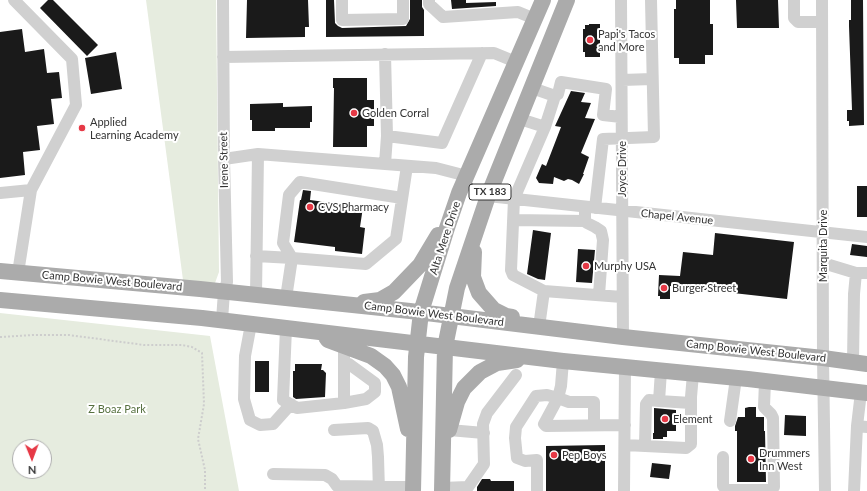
<!DOCTYPE html>
<style>
body{margin:0}
#map{position:relative;width:867px;height:491px;overflow:hidden;background:#fff;font-family:Lato,sans-serif}
canvas{display:block}
.north{position:absolute;left:12px;top:439px;width:40px;height:40px;box-sizing:border-box;background:#fff;border:1px solid #adadad;border-radius:50%;rotate:179deg;font-size:11px;font-weight:700;line-height:16px;text-align:center;color:#333}
.north::after{content:'';display:block;margin:auto;width:14px;height:18px;background:#e63946;clip-path:polygon(50% 0,100% 100%,50% 72%,0 100%)}
</style>
<div id="map">
<canvas width="867" height="491"></canvas>
<div class="north">N</div>
</div>
<script>
const ctx = document.querySelector('canvas').getContext('2d');
ctx.lineJoin = 'round';
function paint(path, color) { ctx.fillStyle = color; ctx.fill(path, 'evenodd'); }
const toPath = rows => new Path2D(rows.map(r => 'M' + r).join(''));
function stroke(path, color, width, dash) { ctx.strokeStyle = color; ctx.lineWidth = width; ctx.lineCap = dash ? 'butt' : 'round'; ctx.setLineDash(dash || []); ctx.stroke(path); }
function drawText(font, color, halo, rows, align = 'center') {
  ctx.font = font + ' Lato,sans-serif'; ctx.lineWidth = 4; ctx.setLineDash([]); ctx.textBaseline = 'middle'; ctx.strokeStyle = halo; ctx.fillStyle = color; for (const [text, x, y, turn = 0] of rows) {
    ctx.save(); ctx.translate(x, y); ctx.rotate((+turn || 0) * Math.PI / 180); ctx.textAlign = isNaN(turn) ? turn : align; if (halo) ctx.strokeText(text, 0, 0); ctx.fillText(text, 0, 0); ctx.restore();
  }
}
const green = toPath([
 [146,0,216,0,219,272,215,283,183,280],
 [0,313,210,336,239,491,0,491],
 [20,447,44,447,44,471,20,471]
]);
const building = toPath([
 [48,0,53,0,98,45,87,56,40,8],
 [247,0,308,0,309,27,305,27,305,37,246,38],
 [326,0,334,0,335,23,338,26,342,28,406,26,410,19,410,0,422,0,422,7,424,10,424,36,326,37],
 [451,0,466,0,466,3,496,2,496,6,452,9],
 [676,0,710,0,710,24,713,24,713,55,705,55,705,64,679,64,679,58,674,58,674,9,676,9],
 [736,0,778,0,779,28,737,28],
 [851,0,863,0,864,125,849,126,849,121,847,121,847,110,852,110,849,26,849,20,851,20],
 [589,24,600,24,600,57,585,57,585,52,583,52,583,29,585,29,585,25,589,25],
 [22,29,25,52,44,49,47,73,59,72,62,98,51,99,54,124,37,126,40,150,23,152,25,175,0,178,0,32],
 [116,52,122,89,91,94,85,58],
 [333,78,367,78,367,100,374,100,374,126,367,126,367,147,333,147,334,88,333,88],
 [571,91,585,93,581,102,591,103,585,118,595,119,581,153,589,157,583,174,584,174,579,184,572,180,568,179,564,181,554,177,553,184,539,183,536,178,542,164,546,166,561,127,555,126],
 [283,103,283,107,312,106,312,122,310,122,310,128,275,128,275,131,252,131,252,120,250,120,250,104],
 [857,186,867,186,867,217,857,217],
 [303,190,311,191,310,200,363,207,360,227,365,228,362,254,335,251,335,247,294,242,300,200,301,200],
 [533,230,551,233,545,280,538,279,527,274],
 [715,233,794,242,787,299,670,286,670,299,660,299,660,296,658,296,659,275,680,276,683,252,713,255],
 [852,244,867,246,867,257,850,255],
 [578,249,595,250,592,283,576,282],
 [255,361,269,361,269,392,255,392],
 [295,364,322,364,321,370,323,370,326,373,325,397,296,399,293,397,293,371,295,371],
 [749,407,756,407,756,417,764,417,764,431,765,431,766,482,737,482,737,431,735,431,735,426,738,417,745,417,745,408],
 [654,408,676,410,676,431,667,431,667,437,663,437,663,439,653,439,653,433,654,433],
 [785,415,806,416,806,436,784,435],
 [605,445,605,491,546,491,546,446],
 [652,463,671,465,669,479,650,477],
 [482,479,490,479,491,481,514,481,514,491,477,491,477,487]
]);
const path = toPath([
 [0,337,34,335,69,335,144,345,182,345,192,347,202,353,204,404,198,439,205,470,205,491]
]);
const minor = toPath([
 [14,0,72,59,76,105,31,190,18,273],
 [342,0,342,20,403,19,403,0],
 [429,0,429,4,443,17,518,12,535,19],
 [621,0,623,337],
 [794,0,794,18,798,22,822,22],
 [822,0,823,358,825,491],
 [385,54,387,136,442,143,482,53],
 [223,57,494,53,516,62],
 [622,80,652,79],
 [532,88,555,96,558,94,561,82,606,89,603,115,621,117],
 [520,119,545,127,514,199,511,270,513,275,544,291,539,327],
 [545,127,555,96],
 [224,159,258,154,436,168,467,176],
 [385,164,387,136],
 [0,193,31,190],
 [488,196,867,237],
 [585,207,585,221,587,223,595,227,601,231,603,240,599,295],
 [595,208,603,139,654,137,651,0],
 [513,220,585,221],
 [256,256,292,258],
 [292,258,283,243,289,195,300,182,402,198],
 [823,263,856,273],
 [544,291,622,297],
 [256,295,258,154],
 [286,298,292,258,366,264,396,239,407,166],
 [222,320,224,292,227,282,224,159,223,0],
 [251,324,245,356,244,399,250,420,260,425,273,424,291,404],
 [286,328,283,400,297,408,344,403,344,345],
 [853,362,854,294,856,273,867,273],
 [344,364,349,364,375,383,375,392,366,399,344,403],
 [661,371,659,401,691,403],
 [861,392,857,426,867,427],
 [730,421,736,378],
 [594,425,594,402,569,402,558,398,544,424,546,426,625,425],
 [334,430,368,428,373,431,377,445,378,457,379,491],
 [449,430,484,433],
 [625,445,686,448,691,444,691,397,693,374],
 [645,445,646,404,649,400,659,401],
 [723,457,723,486,727,490,771,490,774,487,773,418,771,414,764,407,765,381],
 [273,474,325,475,332,479,337,486,413,487],
 [442,488,468,487,484,464,483,424,487,413,516,375],
 [537,491,537,460,525,461,517,458,515,438,516,427,536,396,547,395,558,398,561,386,563,361],
 [624,491,625,367],
 [854,491,857,426]
]);
const major = toPath([
 [474,252,473,277,479,293,494,310,506,316,512,317],
 [0,271,200,289,410,311,623,337,823,358,867,364],
 [0,300,202,318,563,361,748,379,867,393],
 [364,302,380,300,394,292,420,265,438,235],
 [326,337,328,340,371,356,385,366,393,375,399,387,408,429],
 [449,430,457,402,464,388,480,372,497,363,517,360],
 [413,491,416,357,421,312,447,228,459,193,543,0],
 [442,491,445,347,457,288,488,196,567,0]
]);
const markers = [
 [590,40,4,"#e63946"],
 [354,113,4,"#e63946"],
 [82,128,4,"#e63946"],
 [310,207,4,"#e63946"],
 [586,266,4,"#e63946"],
 [664,288,4,"#e63946"],
 [665,419,4,"#e63946"],
 [554,455,4,"#e63946"],
 [751,459,4,"#e63946"]
];
const shields = [
 [490,192,42]
];
const shieldNames = [
 ["TX 183",490,192]
];
const poiNames = [
 ["Papi's Tacos",598,34],
 ["and More",598,47],
 ["Golden Corral",362,113],
 ["Applied",90,122],
 ["Learning Academy",90,135],
 ["CVS Pharmacy",318,207],
 ["Murphy USA",594,266],
 ["Burger Street",672,288],
 ["Element",673,419],
 ["Drummers",759,453],
 ["Inn West",759,466],
 ["Pep Boys",562,455]
];
const streetNames = [
 ["Irene Street",224,160,-91],
 ["Joyce Drive",622,169,-90],
 ["Chapel Avenue",677,217,6],
 ["Alta Mere Drive",445,238,-72],
 ["Marquita Drive",823,246,-90],
 ["Camp Bowie West Boulevard",112,281,5],
 ["Camp Bowie West Boulevard",434,314,7],
 ["Camp Bowie West Boulevard",756,351,6]
];
const parkNames = [
 ["Z Boaz Park",117,409]
];
paint(green, '#e6ecdf');
paint(building, '#1a1a1a');
stroke(path, '#cdcdcd', 2, [2, 2]);
stroke(minor, '#d0d0d0', 12);
stroke(major, '#ababab', 16);
for (const [x, y, r, color] of markers) { const dot = new Path2D(); dot.arc(x, y, r, 0, 2 * Math.PI); ctx.fillStyle = color; ctx.fill(dot); stroke(dot, '#fff', 1.5); }
for (const [x, y, w] of shields) { const box = new Path2D(); box.roundRect(x - w / 2, y - 8, w, 16, 3); ctx.fillStyle = '#fff'; ctx.fill(box); stroke(box, '#333', 1); }
drawText('bold 10px', '#333', null, shieldNames);
drawText('11px', '#333', '#fff', poiNames, 'left');
drawText('11px', '#333', '#fff', streetNames);
drawText('11px', '#56703f', '#fff', parkNames);
</script>
